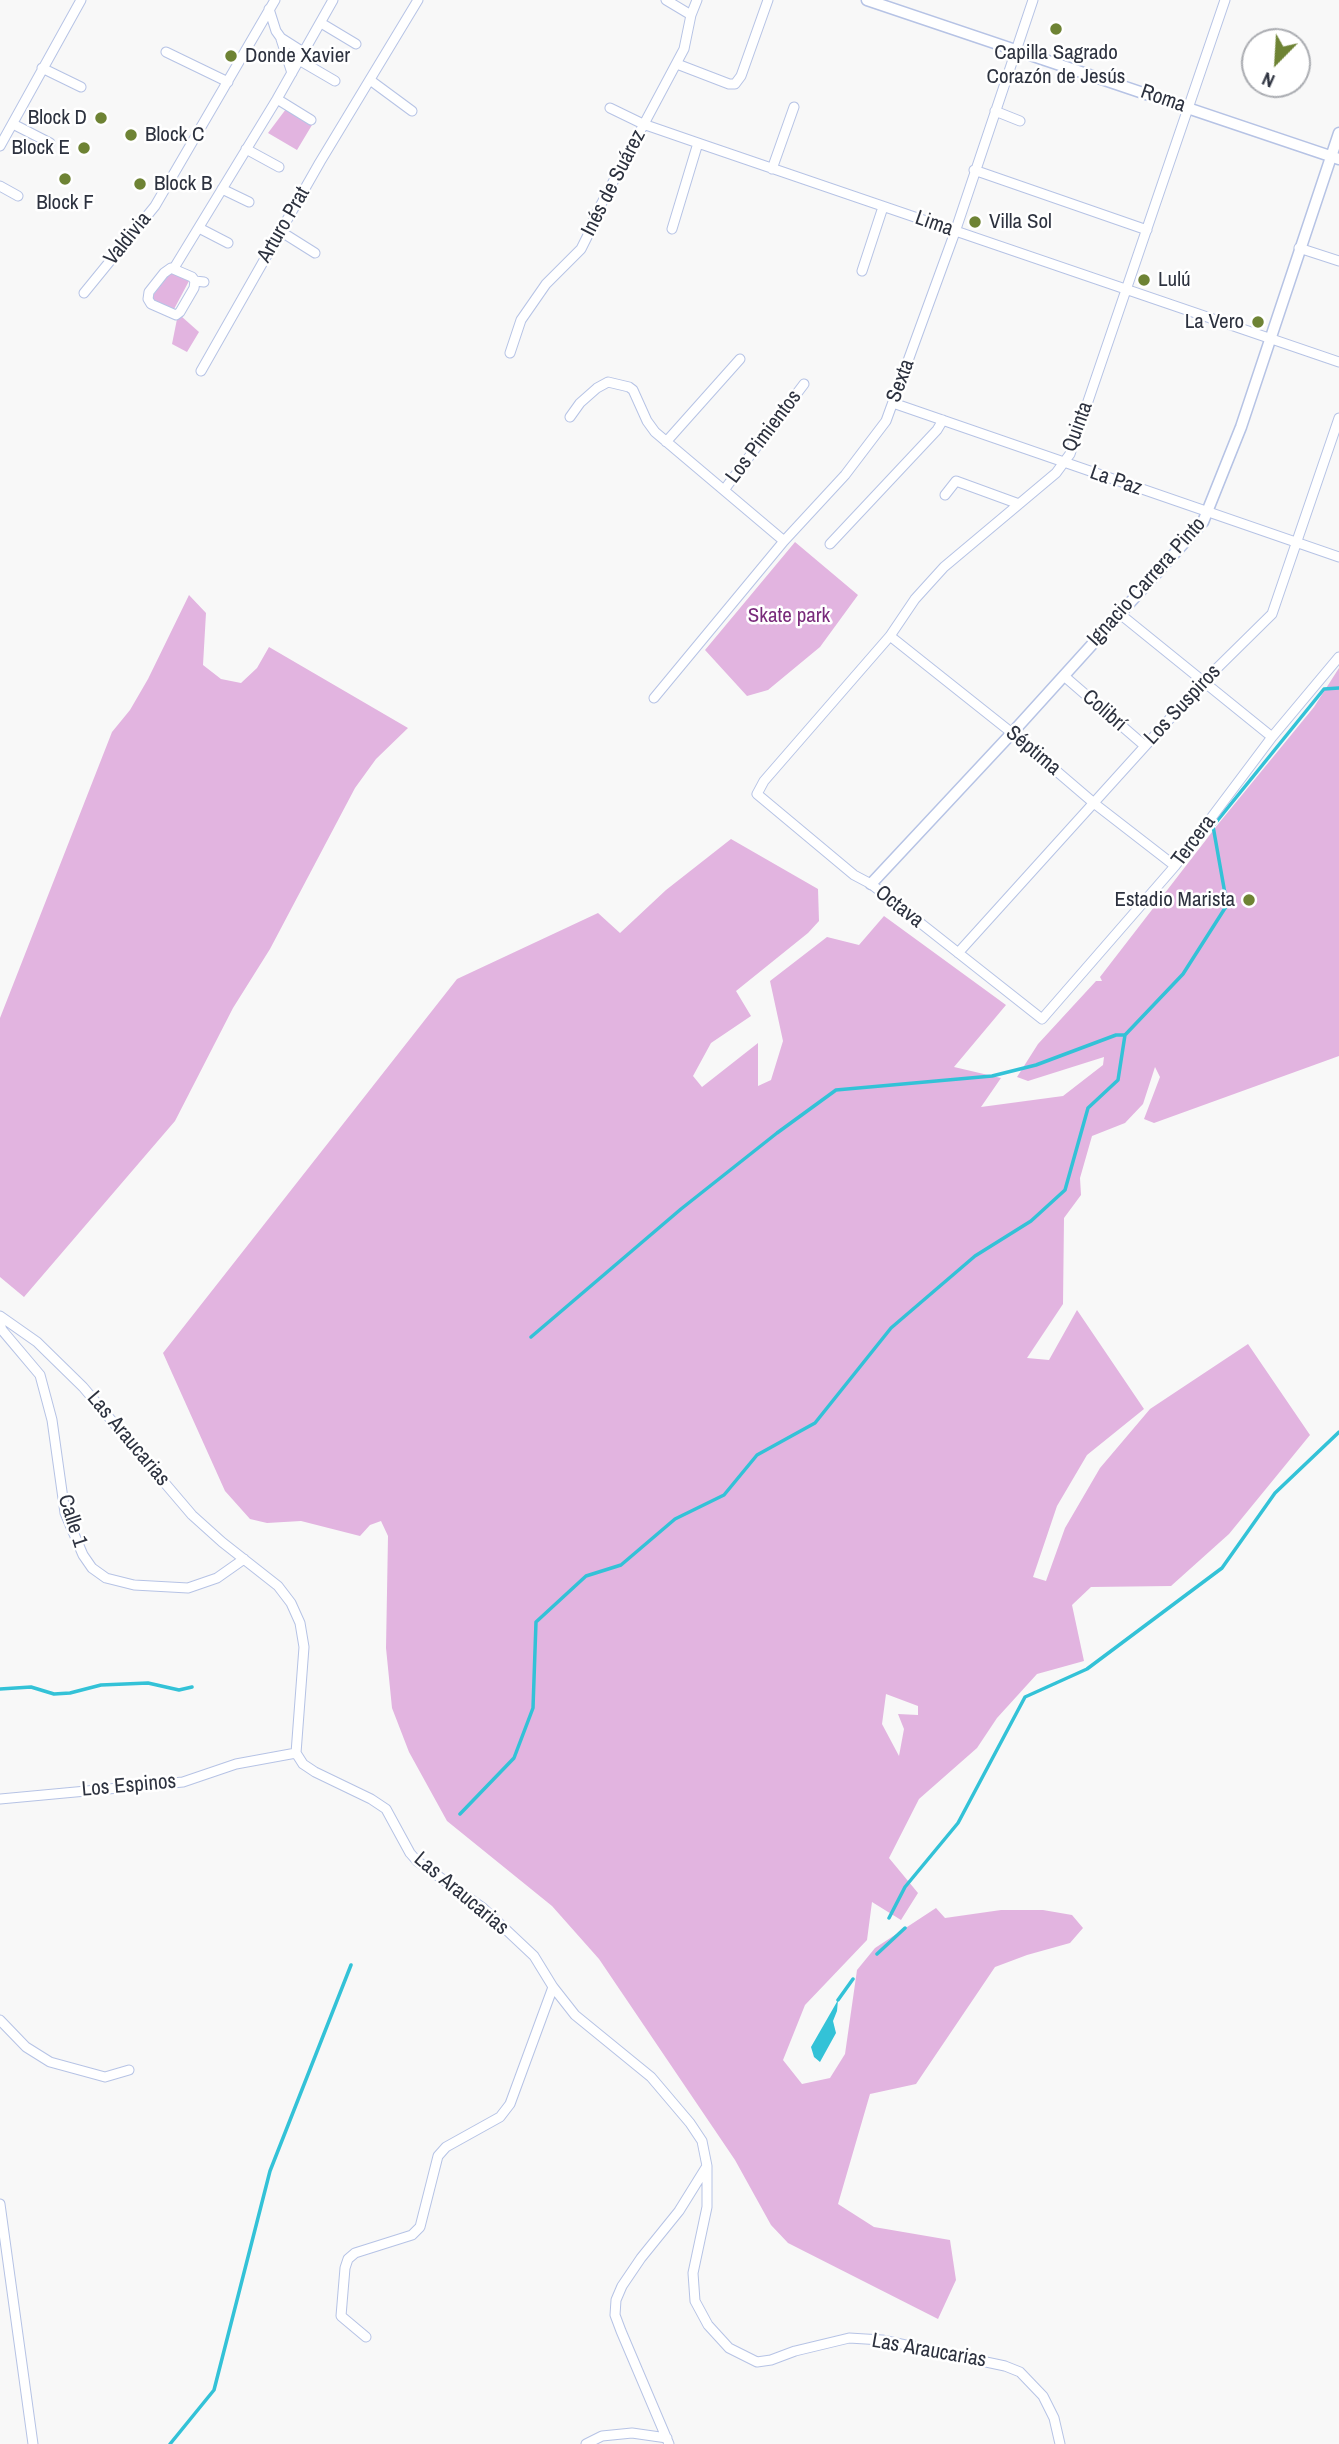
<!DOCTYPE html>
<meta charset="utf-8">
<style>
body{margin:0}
#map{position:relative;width:1339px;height:2444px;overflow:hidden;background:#f8f8f8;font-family:"Archivo Narrow",sans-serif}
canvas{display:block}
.north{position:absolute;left:1241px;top:28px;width:70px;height:70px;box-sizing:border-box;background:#fff;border:2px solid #abadb2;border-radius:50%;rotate:204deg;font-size:19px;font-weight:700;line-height:28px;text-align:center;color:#2d323f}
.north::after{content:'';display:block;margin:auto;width:24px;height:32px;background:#6e8334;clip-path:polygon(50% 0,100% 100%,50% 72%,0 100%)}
</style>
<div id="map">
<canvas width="1339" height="2444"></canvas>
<div class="north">N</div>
</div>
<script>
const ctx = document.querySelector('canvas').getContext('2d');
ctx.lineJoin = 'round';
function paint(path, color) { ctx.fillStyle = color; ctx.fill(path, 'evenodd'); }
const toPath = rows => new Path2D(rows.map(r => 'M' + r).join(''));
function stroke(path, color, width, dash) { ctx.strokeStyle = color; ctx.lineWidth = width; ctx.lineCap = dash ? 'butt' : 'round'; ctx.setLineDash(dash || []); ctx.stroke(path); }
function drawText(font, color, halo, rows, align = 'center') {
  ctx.font = font + ' "Archivo Narrow",sans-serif'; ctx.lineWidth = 5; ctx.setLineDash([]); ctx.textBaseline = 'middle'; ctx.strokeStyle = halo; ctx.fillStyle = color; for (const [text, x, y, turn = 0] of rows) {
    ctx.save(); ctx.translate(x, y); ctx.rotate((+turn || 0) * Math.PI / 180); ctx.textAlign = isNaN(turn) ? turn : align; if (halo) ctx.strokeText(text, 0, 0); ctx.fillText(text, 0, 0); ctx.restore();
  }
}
const green = toPath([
 [286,109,312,125,297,150,268,133],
 [171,272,189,281,173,311,151,298],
 [181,316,199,332,187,352,172,344,177,319],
 [795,542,858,595,820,647,768,690,747,696,705,650],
 [189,595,206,613,203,665,221,679,241,683,257,668,269,647,408,728,376,759,355,788,270,949,233,1008,175,1121,24,1297,0,1277,0,1018,112,732,130,710,148,679],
 [1339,668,1339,1056,1154,1123,1144,1119,1160,1077,1155,1067,1143,1104,1125,1123,1092,1136,1080,1178,1081,1195,1064,1218,1063,1304,1027,1358,1049,1360,1077,1310,1144,1409,1087,1455,1057,1506,1033,1577,1046,1581,1065,1528,1100,1468,1150,1409,1248,1344,1310,1435,1229,1534,1171,1586,1091,1587,1072,1605,1084,1661,1037,1674,997,1718,977,1748,919,1799,889,1858,918,1893,901,1920,872,1902,867,1940,805,2005,783,2060,802,2084,830,2078,845,2054,857,1970,875,1948,936,1908,945,1918,1001,1910,1043,1910,1072,1915,1083,1928,1070,1943,1027,1955,995,1967,916,2084,870,2094,838,2204,874,2227,950,2240,956,2280,938,2319,788,2243,771,2225,735,2160,599,1959,552,1906,447,1821,409,1752,392,1708,386,1648,388,1536,381,1521,370,1525,360,1536,301,1521,267,1523,250,1519,225,1491,163,1353,457,979,598,913,620,933,666,890,731,839,818,889,819,921,808,933,736,991,751,1016,711,1043,693,1076,702,1087,758,1043,758,1086,771,1080,783,1041,770,981,827,937,859,945,884,916,1006,1005,954,1067,1001,1078,981,1107,1063,1096,1103,1065,1104,1057,1028,1081,1017,1077,1038,1044,1096,981,1102,981,1100,977,1219,823,1314,707],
 [886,1694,918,1706,918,1715,898,1714,904,1729,899,1756,882,1724]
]);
const water = toPath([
 [838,2000,837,2011,833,2021,836,2033,820,2062,814,2057,811,2047]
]);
const stream = toPath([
 [531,1337,681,1209,777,1133,836,1090,992,1076,1036,1065,1116,1035,1124,1035],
 [0,1689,31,1687,54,1694,70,1693,101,1685,148,1683,179,1690,192,1687],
 [460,1814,514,1758,533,1708,536,1622,586,1576,621,1565,675,1519,724,1495,757,1455,815,1423,891,1328,975,1256,1031,1221,1065,1190,1088,1108,1118,1080,1125,1035,1183,974,1227,905,1213,826,1324,689,1339,688],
 [889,1918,905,1887,958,1823,1025,1697,1087,1669,1222,1568,1275,1493,1339,1432],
 [877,1954,905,1928],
 [838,2000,853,1979],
 [170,2444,214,2390,270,2171,351,1965]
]);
const minor = toPath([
 [666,0,691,15],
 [1225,0,1070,454,1056,473,944,567,915,599,890,636,764,781,757,794,854,875,871,884,1042,1019,1175,866,1272,737,1339,657],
 [269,9,276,31,281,38,303,52],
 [321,23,356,44],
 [281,39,292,73],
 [166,52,228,82],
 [299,60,335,81],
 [677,64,729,84,735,84,741,76,768,0],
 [42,68,81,87],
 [370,80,412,111],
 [277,99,311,120],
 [610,108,643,124,698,143,1339,362],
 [995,111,1020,121],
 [13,124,50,143],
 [0,146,81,0],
 [246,149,279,167],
 [772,169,794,107],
 [974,170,1147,230],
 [0,186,18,196],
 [222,189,249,202],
 [199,228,228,243],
 [672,229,698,143],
 [280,231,315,253],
 [1299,248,1339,261],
 [174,268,277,99,333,0],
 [862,271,883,207],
 [195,281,194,288,180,312,176,315,151,304,148,299,149,292,164,273,171,268,192,277,195,281,204,282],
 [84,293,155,206,275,0],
 [510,353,521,320,546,284,581,249,588,235,597,212,684,49,691,15,697,0],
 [201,371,320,162,418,0],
 [893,403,1339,557],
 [570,417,580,403,597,388,608,382,629,387,633,390,647,421,655,432,784,541],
 [666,442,740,359],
 [724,490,804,384],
 [945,495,956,481,1019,504],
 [830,544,937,430,943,420],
 [1120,614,1272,737],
 [890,636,1012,733,1095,804,1175,866],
 [1064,676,1145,746],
 [654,698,784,541,845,475,886,421,955,232,1033,0],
 [958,953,1203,682,1272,614,1339,418],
 [0,1316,37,1342,83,1387,192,1515,222,1542,278,1586,291,1603,300,1623,304,1647,296,1753,303,1764,315,1772,371,1799,386,1809,410,1853,417,1861,483,1908,534,1956,553,1987,575,2015,651,2077,690,2123,702,2141,707,2166,707,2207,693,2273,695,2301,708,2325,729,2348,757,2362,771,2360,795,2351,849,2338,882,2340,1005,2366,1020,2372,1043,2396,1054,2418,1060,2444],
 [0,1324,2,1330,40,1375,52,1420,65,1513,83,1555,92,1568,106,1578,134,1585,188,1588,217,1578,244,1559],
 [0,1799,183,1782,236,1764,296,1753],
 [0,2020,26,2047,50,2062,105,2077,129,2070],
 [0,2204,33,2444],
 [366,2337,341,2316,345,2268,348,2259,355,2253,412,2235,420,2227,438,2156,446,2147,500,2117,510,2104,553,1987],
 [586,2444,602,2436,632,2433,667,2438],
 [669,2444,621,2331,615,2315,616,2300,622,2286,641,2258,679,2211,707,2166]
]);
const tertiary = toPath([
 [867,0,1339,159],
 [871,884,1012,733,1203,522,1241,427,1339,133]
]);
const markers = [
 [1056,29,7,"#6e8334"],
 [231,56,7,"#6e8334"],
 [101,118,7,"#6e8334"],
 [131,135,7,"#6e8334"],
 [84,148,7,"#6e8334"],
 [65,179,7,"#6e8334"],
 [140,184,7,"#6e8334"],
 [975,222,7,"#6e8334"],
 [1144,280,7,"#6e8334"],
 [1258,322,7,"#6e8334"],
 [1249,900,7,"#6e8334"]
];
const poiNames = [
 ["Capilla Sagrado",1056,53,"center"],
 ["Corazón de Jesús",1056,77,"center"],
 ["Donde Xavier",245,56],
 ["Block D",87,118,"right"],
 ["Block C",145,135],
 ["Block E",70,148,"right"],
 ["Block B",154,184],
 ["Block F",65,203,"center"],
 ["Villa Sol",989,222],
 ["Lulú",1158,280],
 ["La Vero",1244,322,"right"],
 ["Estadio Marista",1235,900,"right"]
];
const streetNames = [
 ["Roma",1163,99,19],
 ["Inés de Suárez",614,183,-63],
 ["Lima",934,224,19],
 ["Arturo Prat",284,225,-60],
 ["Valdivia",128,239,-51],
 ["Sexta",901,381,-70],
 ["Quinta",1078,427,-70],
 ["Los Pimientos",764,437,-53],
 ["La Paz",1116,481,19],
 ["Ignacio Carrera Pinto",1147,582,-48],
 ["Los Suspiros",1183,705,-47],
 ["Colibrí",1104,711,41],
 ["Séptima",1033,751,40],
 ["Tercera",1194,841,-53],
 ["Octava",899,907,38],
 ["Las Araucarias",128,1439,50],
 ["Calle 1",72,1521,72],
 ["Los Espinos",129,1786,-5],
 ["Las Araucarias",461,1894,40],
 ["Las Araucarias",929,2351,10]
];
const parkNames = [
 ["Skate park",789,616]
];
paint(green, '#e2b4e0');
paint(water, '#33c2d7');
stroke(stream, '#33c2d7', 3.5);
stroke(minor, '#b6c3e5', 11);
stroke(tertiary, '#b6c3e5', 13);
stroke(minor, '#fff', 9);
stroke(tertiary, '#fff', 10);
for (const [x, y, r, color] of markers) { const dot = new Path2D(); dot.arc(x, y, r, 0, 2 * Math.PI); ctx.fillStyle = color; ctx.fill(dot); stroke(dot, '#fff', 2.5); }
drawText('21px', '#2d323f', '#fff', poiNames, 'left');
drawText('21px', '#2d323f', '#fff', streetNames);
drawText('21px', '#792b7b', '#fff', parkNames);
</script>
